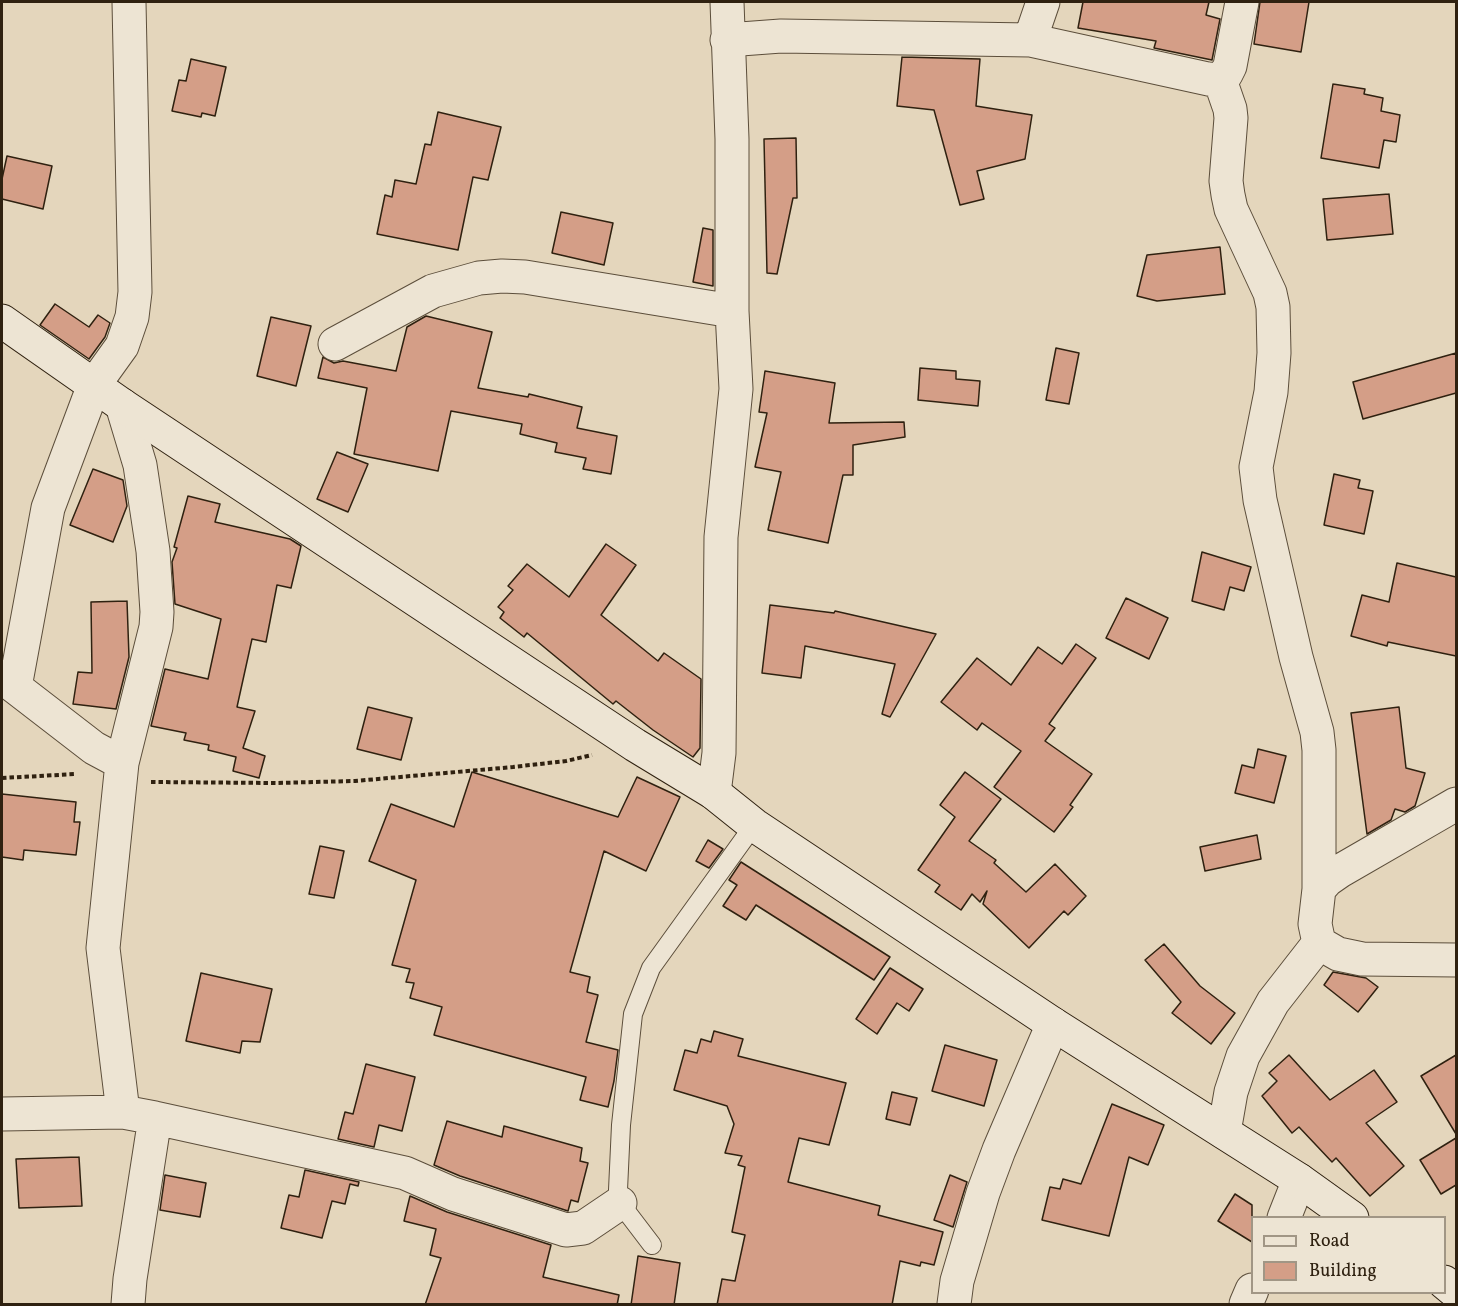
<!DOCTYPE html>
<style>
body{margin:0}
#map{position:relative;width:1458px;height:1306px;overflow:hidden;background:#e4d6bc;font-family:Vollkorn,serif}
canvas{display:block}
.frame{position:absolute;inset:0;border:3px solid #2f2110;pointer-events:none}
.legend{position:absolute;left:1251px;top:1216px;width:195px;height:78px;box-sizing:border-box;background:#ede4d3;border:2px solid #a19685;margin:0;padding:8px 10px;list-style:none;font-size:18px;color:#2f2110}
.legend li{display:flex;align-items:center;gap:12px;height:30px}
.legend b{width:30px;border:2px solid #a19685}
</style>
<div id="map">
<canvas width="1458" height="1306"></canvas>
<div class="frame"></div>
<ul class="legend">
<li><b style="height:8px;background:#ede4d3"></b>Road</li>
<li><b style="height:16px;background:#d49e87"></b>Building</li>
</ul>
</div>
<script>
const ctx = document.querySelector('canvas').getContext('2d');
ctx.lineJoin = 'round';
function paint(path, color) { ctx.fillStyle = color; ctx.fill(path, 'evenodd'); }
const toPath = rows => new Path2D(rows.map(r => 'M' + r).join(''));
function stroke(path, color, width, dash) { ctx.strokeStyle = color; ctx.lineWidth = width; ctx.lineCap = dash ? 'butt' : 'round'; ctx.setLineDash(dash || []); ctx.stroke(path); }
const building = toPath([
 [1083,2,1209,2,1206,15,1220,19,1212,60,1154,48,1156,41,1078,28,1083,2],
 [1260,2,1309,2,1301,52,1254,44,1260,2],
 [902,57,980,59,976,106,1032,115,1025,159,977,171,984,199,960,205,934,110,897,106,902,57],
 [191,59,226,67,215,116,202,113,201,117,172,111,179,80,186,81,191,59],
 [1333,84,1365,89,1364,94,1383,98,1381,111,1400,115,1396,142,1384,140,1379,168,1321,158,1333,84],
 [438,112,501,127,488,180,473,177,458,250,377,234,385,195,392,197,395,180,416,184,425,144,431,145,438,112],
 [796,138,797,198,793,198,777,274,767,273,764,139,796,138],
 [7,156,52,166,43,209,2,199,2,179,7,156],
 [1389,194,1393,234,1327,240,1323,199,1389,194],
 [561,212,613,223,604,265,552,253,561,212],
 [703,228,713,230,713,286,693,282,703,228],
 [1220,247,1225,294,1157,301,1137,296,1147,255,1220,247],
 [55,304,89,327,98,315,110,323,105,337,89,359,40,325,55,304],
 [426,316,492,332,478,388,528,397,529,394,582,407,577,428,617,436,611,474,583,469,586,458,555,452,557,443,520,434,522,424,451,411,438,471,354,454,367,388,318,378,323,357,334,363,343,361,396,371,407,327,426,316],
 [271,317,311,326,296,386,257,376,271,317],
 [1056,348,1079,353,1069,404,1046,400,1056,348],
 [1456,353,1456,393,1363,419,1353,382,1456,353],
 [920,368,956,371,956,379,980,381,978,406,918,400,920,368],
 [765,371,835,383,829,423,904,422,905,437,853,445,853,475,843,475,828,543,768,530,781,472,755,467,767,413,759,412,765,371],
 [337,452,368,464,348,512,317,499,337,452],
 [93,469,123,480,127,506,113,542,70,525,93,469],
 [1334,474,1360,480,1358,488,1373,491,1364,534,1324,525,1334,474],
 [188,496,220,504,215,522,290,539,301,546,291,588,277,585,266,642,252,639,237,707,255,711,243,748,265,756,259,778,233,771,236,757,208,750,209,745,184,740,186,733,151,726,165,669,208,679,221,619,175,604,172,562,177,548,174,547,188,496],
 [606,544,636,565,601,615,658,661,664,653,701,679,700,748,693,757,653,730,616,701,613,704,527,633,524,637,500,618,504,612,498,607,513,590,508,586,527,564,569,597,606,544],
 [1202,552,1251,567,1244,591,1230,587,1224,610,1192,601,1202,552],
 [1397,563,1456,577,1456,656,1388,642,1387,646,1351,636,1362,595,1389,602,1397,563],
 [1126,598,1168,618,1149,659,1106,638,1126,598],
 [127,601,129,657,116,709,73,704,78,672,92,673,91,602,127,601],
 [770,605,834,613,835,611,936,634,890,717,882,714,895,664,805,646,801,678,762,673,770,605],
 [1076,644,1096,658,1049,724,1055,728,1045,741,1092,774,1070,805,1073,807,1054,832,994,787,1021,751,982,723,977,730,941,702,977,658,1011,685,1038,647,1062,664,1076,644],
 [368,707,412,718,401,760,357,749,368,707],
 [1399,707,1406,768,1425,773,1415,806,1405,812,1395,809,1391,820,1367,834,1351,713,1399,707],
 [1258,749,1286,756,1274,803,1235,793,1242,765,1254,768,1258,749],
 [472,772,618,817,637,777,680,797,646,871,604,851,570,972,590,977,587,992,598,995,586,1042,618,1050,614,1081,608,1107,580,1100,586,1077,434,1035,442,1007,410,998,414,983,406,982,410,969,392,965,416,880,369,861,391,804,454,827,472,772],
 [965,772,1001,799,969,841,996,860,994,863,1026,892,1055,864,1086,896,1068,915,1064,911,1029,948,983,904,987,891,980,902,972,894,961,910,935,892,940,885,918,870,955,817,940,805,965,772],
 [2,794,76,802,74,822,80,822,76,855,24,850,23,860,2,857,2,794],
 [1257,835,1261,859,1205,871,1200,847,1257,835],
 [708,840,723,849,709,868,696,861,708,840],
 [320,846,344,851,334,898,309,894,320,846],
 [741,862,890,957,874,980,756,905,746,920,723,906,737,885,729,880,741,862],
 [1164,944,1200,986,1235,1013,1211,1044,1172,1013,1181,1002,1145,960,1164,944],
 [890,968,923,989,909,1011,897,1003,877,1034,856,1019,890,968],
 [1333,972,1366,978,1378,987,1358,1012,1324,985,1333,972],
 [201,973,272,989,260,1042,242,1041,240,1053,186,1041,201,973],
 [714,1031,743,1039,738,1056,846,1083,829,1145,799,1138,788,1182,880,1206,878,1215,943,1232,934,1265,921,1262,920,1266,900,1261,892,1305,717,1305,722,1279,735,1281,745,1235,732,1232,745,1167,738,1165,742,1156,725,1153,734,1124,727,1106,674,1090,685,1050,697,1053,701,1039,711,1042,714,1031],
 [945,1045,997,1060,984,1106,932,1091,945,1045],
 [1289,1055,1330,1100,1374,1070,1397,1102,1366,1123,1404,1166,1370,1196,1336,1158,1332,1162,1299,1127,1292,1133,1262,1096,1277,1081,1269,1073,1289,1055],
 [1456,1055,1456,1134,1421,1076,1456,1055],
 [366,1064,415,1077,402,1131,379,1125,374,1147,338,1139,345,1112,353,1114,366,1064],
 [892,1092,917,1098,910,1125,886,1119,892,1092],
 [1112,1104,1164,1125,1148,1165,1129,1157,1109,1236,1042,1220,1050,1187,1060,1189,1063,1179,1081,1184,1112,1104],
 [447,1121,502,1137,504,1126,582,1148,580,1161,588,1163,578,1202,571,1200,568,1211,460,1176,434,1165,447,1121],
 [1456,1138,1456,1185,1441,1194,1420,1160,1456,1138],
 [79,1157,82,1206,19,1208,16,1159,79,1157],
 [305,1170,359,1182,358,1186,350,1184,345,1204,332,1201,322,1238,281,1228,289,1195,299,1197,305,1170],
 [165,1175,206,1183,200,1217,160,1210,165,1175],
 [950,1175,967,1182,953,1227,934,1220,950,1175],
 [1235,1194,1252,1205,1252,1242,1218,1221,1235,1194],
 [410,1196,447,1212,551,1245,543,1277,619,1295,617,1305,425,1305,441,1258,430,1255,436,1229,404,1221,410,1196],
 [638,1256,680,1263,674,1305,631,1305,638,1256]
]);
const path = toPath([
 [2,778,76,774],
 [151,782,276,783,355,781,513,767,566,761,592,755]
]);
const lane = toPath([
 [652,1245,620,1203,618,1190,621,1125,633,1014,651,968,754,825]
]);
const street = toPath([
 [727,40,781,36,1030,40,1208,79,1220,80,1226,74,1230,66,1242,2],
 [1030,40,1043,2],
 [1220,80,1230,109,1231,118,1226,181,1228,195,1231,209,1270,293,1273,307,1274,353,1271,392,1256,467,1260,500,1296,657,1317,732,1319,750,1319,889,1315,924,1319,943,1338,954,1362,959,1456,960],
 [335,344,433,291,479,278,502,276,525,277,732,311],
 [122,405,140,465,153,551,157,612,156,627,122,763,103,948,123,1112],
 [2,677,94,748,122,763],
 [15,687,48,508,94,385,122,346,132,317,135,292,129,2],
 [714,793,719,753,721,537,736,389,732,311,732,139,727,2],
 [1319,889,1327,880,1340,871,1456,804],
 [2,1114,123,1112,155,1118,405,1173,453,1194,566,1230,583,1228,620,1203],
 [1224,1132,1231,1092,1243,1056,1273,1002,1319,943],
 [1284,1218,1299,1180],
 [128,1304,130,1279,155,1118],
 [954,1304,957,1281,983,1193,999,1150,1053,1024],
 [1246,1304,1252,1290]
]);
const secondary = toPath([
 [2,321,122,405,635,745,714,793,754,825,1053,1024,1299,1180,1352,1218],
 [1444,1282,1456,1292]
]);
paint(building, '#d49e87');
stroke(building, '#2f2110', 1.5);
stroke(lane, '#5c4e3b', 20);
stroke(street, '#5c4e3b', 35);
stroke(secondary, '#2f2110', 35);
stroke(path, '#2f2110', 4, [4.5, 3]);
stroke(lane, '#ede4d3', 18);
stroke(street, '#ede4d3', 33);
stroke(secondary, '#ede4d3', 33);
</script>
